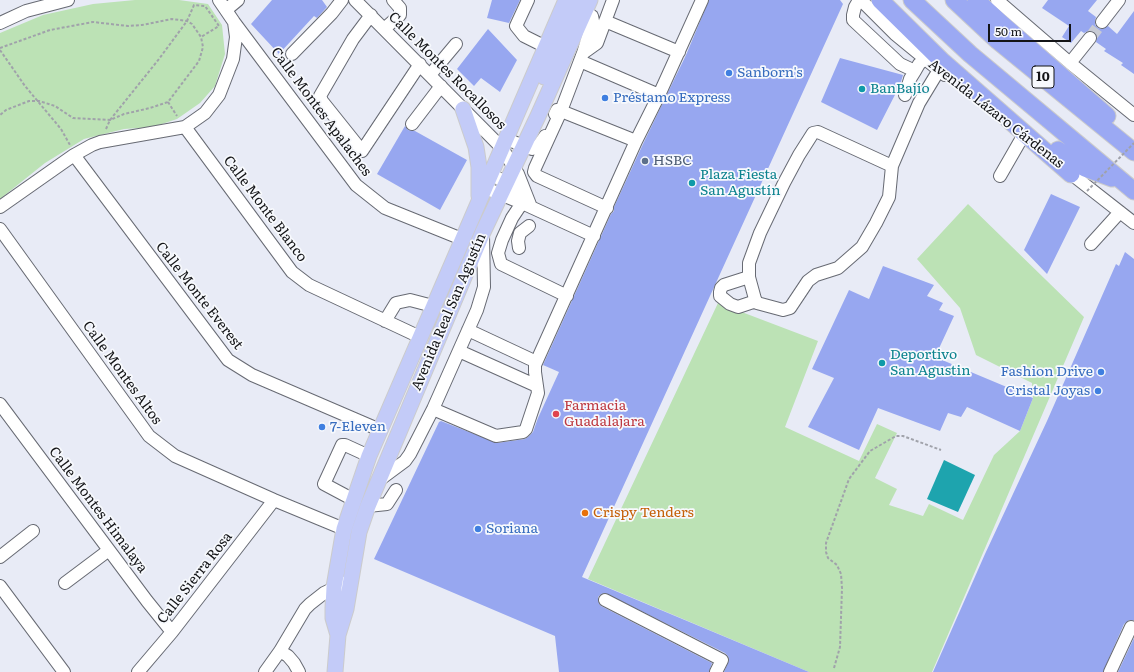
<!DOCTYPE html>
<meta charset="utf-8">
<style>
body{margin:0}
#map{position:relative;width:1134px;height:672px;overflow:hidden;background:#e8ebf6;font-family:Literata,serif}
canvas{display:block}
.scale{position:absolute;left:988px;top:24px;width:83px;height:18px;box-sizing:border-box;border:2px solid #131417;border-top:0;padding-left:5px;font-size:12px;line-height:14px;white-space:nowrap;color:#131417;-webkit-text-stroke:3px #f7f9fd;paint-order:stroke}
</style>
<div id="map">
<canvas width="1134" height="672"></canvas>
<div class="scale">50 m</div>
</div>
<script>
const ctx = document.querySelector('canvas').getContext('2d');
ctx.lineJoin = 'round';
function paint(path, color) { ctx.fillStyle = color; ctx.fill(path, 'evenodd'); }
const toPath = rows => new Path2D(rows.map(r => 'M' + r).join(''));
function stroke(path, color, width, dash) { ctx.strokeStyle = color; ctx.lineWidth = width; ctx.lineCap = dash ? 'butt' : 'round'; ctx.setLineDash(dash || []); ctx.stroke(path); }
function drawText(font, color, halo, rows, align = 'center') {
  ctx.font = font + ' Literata,serif'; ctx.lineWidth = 3.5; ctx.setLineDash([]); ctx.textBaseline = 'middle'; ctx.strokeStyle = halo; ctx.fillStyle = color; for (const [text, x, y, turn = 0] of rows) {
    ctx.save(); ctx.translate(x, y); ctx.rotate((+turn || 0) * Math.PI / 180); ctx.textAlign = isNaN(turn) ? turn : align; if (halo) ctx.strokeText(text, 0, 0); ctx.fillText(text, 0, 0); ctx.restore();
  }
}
const green = toPath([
 [135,0,179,0,208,4,222,25,225,54,215,86,200,103,177,119,153,127,124,129,84,139,45,163,0,199,0,33,43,15,93,4],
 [968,204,1084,317,932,672,809,672,588,579,718,303,818,341,785,427,859,461,877,424,897,433,875,478,897,489,889,505,923,516,929,504,963,520,994,455,1020,431,1033,398,1032,383,976,355,960,308,917,259]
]);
const water = toPath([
 [944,460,975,475,958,512,927,499]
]);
const building = toPath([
 [272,0,322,0,327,7,317,18,314,16,279,54,251,24],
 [492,0,520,0,509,23,487,18],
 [709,0,840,0,843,4,582,577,809,672,724,672,729,660,728,656,725,653,605,593,601,594,598,597,599,604,601,606,712,663,709,672,559,672,555,636,374,559,439,422,441,421,497,443,525,439,528,437,533,432,538,418,559,372,543,365,611,214,614,211,614,207,643,144,686,55],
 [1048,0,1097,0,1088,11,1096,17,1095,21,1095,25,1098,28,1101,29,1108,26,1117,34,1134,11,1134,74,1121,65,1123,63,1104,51,1106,49,1096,42,1097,36,1094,32,1088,31,1084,33,1081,31,1071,43,1062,37,1069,26,1042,8],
 [488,29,517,60,500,92,481,78,474,86,457,69],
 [840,58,903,75,900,85,877,130,821,102],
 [405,126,408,130,415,131,467,160,440,210,377,174],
 [1051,194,1080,207,1047,274,1024,250],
 [1125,252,1134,259,1134,620,1129,620,1124,624,1103,672,933,672,985,554,1047,421,1116,264,1119,266],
 [883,266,934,285,927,296,943,303,939,310,954,316,935,357,1033,398,1020,431,967,407,961,417,948,413,940,431,878,408,859,450,808,427,834,378,812,369,849,290,869,299],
 [1134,638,1134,672,1118,672]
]);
const minorTunnel = toPath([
 [1090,38,1102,22]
]);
const path = toPath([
 [0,48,50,30,93,22,128,26,142,25,172,19,187,21,192,24,201,37,203,47,199,61,168,102,150,108,124,114,110,120,73,118,55,106,39,101,29,101,6,110,0,115],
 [0,50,25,86,61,129,70,145],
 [168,102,177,116],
 [106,129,110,120,159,59,187,21,194,5,205,6,219,26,201,37],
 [834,668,840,647,842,588,841,574,837,565,828,558,826,552,826,543,849,479,870,451,896,436,903,436,941,450]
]);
const minor = toPath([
 [219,0,234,22,356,185,385,208,462,239],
 [355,0,502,148,518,174,531,207],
 [528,0,516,26,524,36,546,47],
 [859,0,855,7,853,15,853,20,900,64,915,71,919,64,925,59],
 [861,0,895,34,945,75],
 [997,0,1070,63,1134,115],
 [226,10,238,0],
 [371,15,353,39,320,96,322,101,362,151,420,64],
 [605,21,679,52],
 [1102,22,1119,0],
 [0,23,26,11,68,0],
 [384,29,400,15,400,8,393,0],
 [583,53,593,21,592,16,585,13],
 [292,54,332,13,342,0],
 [580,61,659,95],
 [1070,63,1090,38],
 [430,75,456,44],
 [905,95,910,79,915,71],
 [555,114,557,110,561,111,636,141],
 [412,124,441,86],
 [185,127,292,272,309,285,420,337],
 [506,139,532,149,539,145,545,136],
 [74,155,228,360,252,375,380,430],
 [892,166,818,132,813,133,799,155,784,183,760,233,749,263,749,277,755,299,757,303,783,310,790,308,808,281,816,275,838,268,862,247,876,223,889,197,892,166,919,103,939,70],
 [1065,169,1134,223],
 [491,175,513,185,522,203,594,236],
 [1000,176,1023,136],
 [485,188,522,203,512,218,502,240,498,253,501,264,567,296],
 [0,207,74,155,92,145,100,142,185,127,205,113,219,95,233,59,236,37,234,22],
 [607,208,537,176,534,172,535,168,561,111,583,53,597,43,613,0],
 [0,229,149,436,175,456,274,500,344,529],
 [1091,244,1120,212],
 [519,248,518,241,520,233,529,226],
 [749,277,724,285,721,288,720,292,720,296,730,304,738,307,756,301],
 [385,321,396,303,410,300,433,306],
 [468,330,530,359],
 [459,351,537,386],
 [0,404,147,601,172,632],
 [433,409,496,436,523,432,526,429,538,393,535,372,535,365,636,141,659,95,702,0],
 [378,481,405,461,410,454,433,409,477,310,484,287,483,235],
 [354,500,324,484,342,445,345,445,369,456],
 [368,506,387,504,396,490],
 [0,557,33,531],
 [65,583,109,550],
 [0,586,64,672],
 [605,600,722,660,716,672],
 [280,651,288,656,294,663,299,672],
 [138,672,172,632,274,500],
 [265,672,280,651,305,609,310,604,324,593,351,580],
 [1110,672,1131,627,1134,628]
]);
const major = toPath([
 [544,77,578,0],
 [463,109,476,147,479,167,479,196],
 [338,635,333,618,333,608,334,587,344,529,369,456,566,0],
 [335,672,338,635,346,609,359,532,368,506,483,232,538,116,590,0]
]);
const highway = toPath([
 [880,0,943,62,1071,174],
 [912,0,970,54,1134,191],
 [954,0,998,41,1134,152],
 [976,0,1003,25,1107,116],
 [1058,150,1085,168,1112,178]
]);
const pathBridge = toPath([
 [1087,191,1134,143]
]);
const markers = [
 [729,73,4,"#3f7fe0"],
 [862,89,4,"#0f9aa8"],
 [605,98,4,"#3f7fe0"],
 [645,161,4,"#5c6f8a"],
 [692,183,4,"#0f9aa8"],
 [882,363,4,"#0f9aa8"],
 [1101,372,4,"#3f7fe0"],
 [1098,391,4,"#3f7fe0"],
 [556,414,4,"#e0444e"],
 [322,427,4,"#3f7fe0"],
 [585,513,4,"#e8710a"],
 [478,529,4,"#3f7fe0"]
];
const shields = [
 [1043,77,22]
];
const shieldNames = [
 ["10",1043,77]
];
const streetNames = [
 ["Calle Montes Rocallosos",447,71,45],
 ["Calle Montes Apalaches",321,112,53],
 ["Avenida Lázaro Cárdenas",996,114,38],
 ["Calle Monte Blanco",265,209,53],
 ["Calle Monte Everest",199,296,52],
 ["Avenida Real San Agustín",449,312,-67],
 ["Calle Montes Altos",122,373,54],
 ["Calle Montes Himalaya",98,510,53],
 ["Calle Sierra Rosa",195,578,-52]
];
const shopNames = [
 ["Sanborn's",737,73],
 ["Préstamo Express",613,98],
 ["Fashion Drive",1093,372,"right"],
 ["Cristal Joyas",1090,391,"right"],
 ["7-Eleven",330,427],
 ["Soriana",486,529]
];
const cultureNames = [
 ["BanBajío",870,89],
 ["Plaza Fiesta",700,175],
 ["San Agustín",700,191],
 ["Deportivo",890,355],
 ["San Agustin",890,371]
];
const serviceNames = [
 ["HSBC",653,161]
];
const healthNames = [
 ["Farmacia",564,406],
 ["Guadalajara",564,422]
];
const foodNames = [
 ["Crispy Tenders",593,513]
];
paint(green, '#bce2b5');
paint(water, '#1ea4ae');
paint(building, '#97a7f0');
stroke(minorTunnel, '#c8cbd5', 12, [12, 6]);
stroke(minor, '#676a73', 14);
stroke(major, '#cbcbcc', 17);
stroke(highway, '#cbcbcc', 19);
stroke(path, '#a0a2aa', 2, [3, 2]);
stroke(minor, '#fff', 12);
stroke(major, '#c3cbf8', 15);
stroke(highway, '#9ba9f3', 17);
stroke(pathBridge, '#a0a2aa', 2, [3, 2]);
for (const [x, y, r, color] of markers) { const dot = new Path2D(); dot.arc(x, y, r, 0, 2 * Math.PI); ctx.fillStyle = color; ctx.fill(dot); stroke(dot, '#f7f9fd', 1.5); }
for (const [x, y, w] of shields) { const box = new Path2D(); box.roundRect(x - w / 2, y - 11, w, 22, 3); ctx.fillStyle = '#f7f9fd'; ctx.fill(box); stroke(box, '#131417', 1); }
drawText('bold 13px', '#131417', null, shieldNames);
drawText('14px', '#131417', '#f7f9fd', streetNames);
drawText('14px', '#366cbe', '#f7f9fd', shopNames, 'left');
drawText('14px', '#0d838f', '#f7f9fd', cultureNames, 'left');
drawText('14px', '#4e5e75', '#f7f9fd', serviceNames, 'left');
drawText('14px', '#be3a42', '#f7f9fd', healthNames, 'left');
drawText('14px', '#c56008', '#f7f9fd', foodNames, 'left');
</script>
